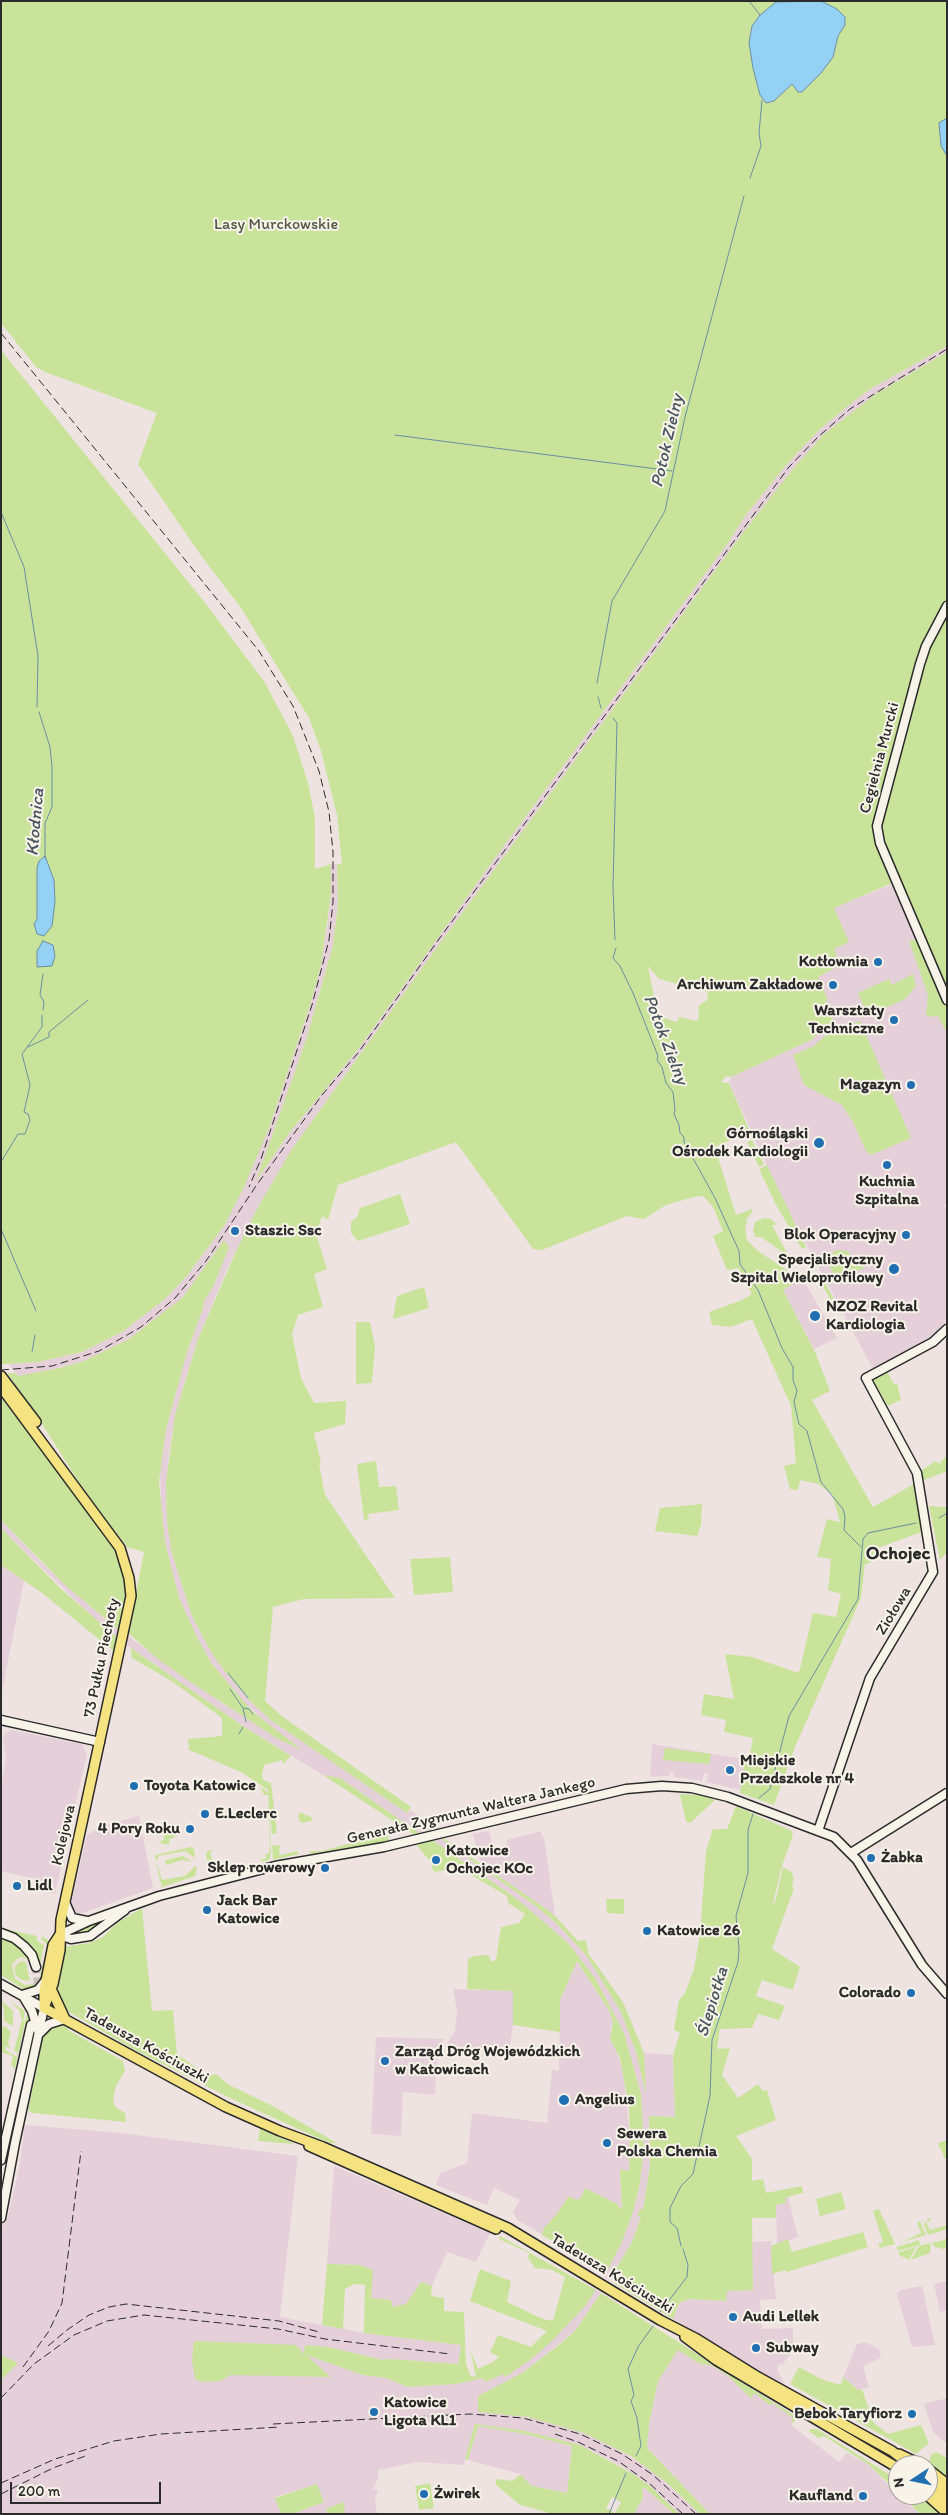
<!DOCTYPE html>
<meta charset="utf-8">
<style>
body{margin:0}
#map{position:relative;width:948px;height:2515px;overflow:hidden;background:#efe3e1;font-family:Itim,sans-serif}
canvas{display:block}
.frame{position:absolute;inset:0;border:2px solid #2b2b2b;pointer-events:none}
.north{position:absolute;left:888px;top:2455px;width:50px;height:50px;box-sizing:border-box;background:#f7f3e8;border:1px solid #a5a39c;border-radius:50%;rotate:259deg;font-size:14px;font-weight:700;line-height:20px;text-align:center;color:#2b2b2b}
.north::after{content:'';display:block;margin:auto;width:18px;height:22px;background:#1f6fb2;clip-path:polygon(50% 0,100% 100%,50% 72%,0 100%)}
.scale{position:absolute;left:10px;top:2482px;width:151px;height:22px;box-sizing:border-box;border:2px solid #2b2b2b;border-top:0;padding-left:6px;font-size:15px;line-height:18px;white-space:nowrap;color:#2b2b2b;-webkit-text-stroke:4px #f7f3e8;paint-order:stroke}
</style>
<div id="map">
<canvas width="948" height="2515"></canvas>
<div class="frame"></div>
<div class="north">N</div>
<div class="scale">200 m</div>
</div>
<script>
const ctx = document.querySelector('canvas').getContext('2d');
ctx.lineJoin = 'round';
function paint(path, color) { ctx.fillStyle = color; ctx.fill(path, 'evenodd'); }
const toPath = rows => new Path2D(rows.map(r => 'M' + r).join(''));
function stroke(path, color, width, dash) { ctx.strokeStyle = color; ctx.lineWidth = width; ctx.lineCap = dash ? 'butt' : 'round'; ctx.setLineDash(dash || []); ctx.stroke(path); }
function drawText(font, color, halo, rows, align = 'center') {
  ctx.font = font + ' Itim,sans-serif'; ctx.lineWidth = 4; ctx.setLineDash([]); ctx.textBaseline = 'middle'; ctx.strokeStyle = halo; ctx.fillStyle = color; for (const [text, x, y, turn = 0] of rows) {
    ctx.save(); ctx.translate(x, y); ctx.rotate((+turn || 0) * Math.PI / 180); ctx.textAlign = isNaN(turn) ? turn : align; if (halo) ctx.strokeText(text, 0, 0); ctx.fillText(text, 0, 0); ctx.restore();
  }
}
const built = toPath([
 [947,346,947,352,876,394,819,439,739,538,440,943,312,1121,258,1207,227,1269,198,1339,183,1387,171,1438,168,1460,166,1504,172,1554,192,1616,211,1652,249,1700,286,1732,288,1731,407,1813,410,1810,415,1813,436,1829,419,1833,340,1778,323,1775,243,1726,131,1648,103,1627,1,1528,1,1520,47,1568,108,1622,222,1703,294,1747,238,1697,212,1664,198,1639,179,1598,168,1560,162,1523,160,1473,166,1429,188,1349,204,1306,203,1303,213,1287,229,1247,173,1307,129,1339,84,1361,39,1373,18,1376,9,1364,38,1362,82,1352,124,1331,166,1298,186,1277,224,1226,269,1128,311,1002,327,929,331,894,331,864,337,864,338,903,333,945,307,1037,258,1178,290,1132,359,1048,495,858,730,540,745,516,787,464,819,430,854,401,872,388],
 [893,884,947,1006,947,1203,944,1205,947,1211,947,1316,941,1331,873,1369,787,1209,729,1083,731,1077,813,1039,818,1033,833,1023,818,976,813,916],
 [801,1276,837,1338,814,1349,783,1290,800,1279],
 [1,1565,24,1581,1,1696],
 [11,1730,82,1744,87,1754,55,1894,32,1889,35,1879,1,1871,1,1788,6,1759,3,1741,5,1733],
 [652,1744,745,1759,740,1790,707,1782,708,1774,704,1773,702,1781,674,1777,673,1772,671,1772,669,1776,650,1777],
 [139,1816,153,1888,83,1913,75,1914,71,1903,87,1835,101,1826],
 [489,1831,494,1852,508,1849,507,1840,541,1831,542,1837,544,1837,555,1916,480,1863,473,1834],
 [440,1838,537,1907,555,1922,587,1956,621,2012,636,2052,645,2089,644,2053,673,2055,675,2117,649,2116,650,2166,643,2209,632,2242,609,2281,605,2278,605,2275,622,2242,638,2194,644,2150,641,2094,624,2033,595,1978,568,1943,517,1899,432,1840],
 [577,1961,609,2010,613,2021,610,2030,623,2072,630,2135,629,2171,620,2169,622,2211,592,2263,517,2220,513,2212,520,2200,494,2188,487,2205,436,2185,440,2173,467,2163,472,2113,547,2123,552,2070,559,2071,560,2000],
 [453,1989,514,1991,513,2025,509,2054,445,2047,455,2031,457,2011],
 [376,2037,444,2039,438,2047,435,2095,403,2092,401,2136,371,2134],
 [25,2125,121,2133,298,2156,280,2317,364,2333,461,2345,458,2364,390,2359,383,2360,328,2347,305,2345,305,2354,363,2375,386,2378,408,2387,456,2384,483,2378,528,2355,591,2286,601,2293,575,2331,522,2373,479,2396,478,2412,509,2414,543,2420,584,2433,609,2444,653,2471,700,2514,679,2514,650,2486,621,2466,580,2445,524,2431,476,2424,464,2465,417,2462,378,2470,378,2478,373,2489,378,2491,375,2499,377,2514,292,2514,324,2502,317,2484,275,2497,281,2514,1,2514,1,2380,18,2363,1,2355,1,2228,8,2216,20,2164],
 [334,2166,490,2233,476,2262,447,2252,432,2286,421,2282,406,2305,391,2307,391,2300,371,2299,360,2265,327,2264],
 [788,2197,798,2237,777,2244,776,2205,785,2203,785,2198],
 [771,2241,776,2299,760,2300,761,2319,762,2329,793,2328,793,2351,782,2365,779,2364,777,2369,787,2389,673,2319,679,2303,690,2299,726,2301,726,2291,752,2290,752,2242],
 [947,2281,947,2310,940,2312,934,2284],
 [922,2286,935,2345,912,2347,897,2294,900,2290],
 [677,2342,792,2414,794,2417,791,2425,839,2462,847,2453,869,2465,898,2495,920,2514,710,2514,647,2448,649,2424,658,2381],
 [865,2342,879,2349,881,2358,863,2366,869,2387,858,2390,843,2377,857,2344],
 [947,2398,947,2444,933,2432,924,2404],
 [478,2426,525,2434,572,2446,567,2493,532,2486,520,2474,468,2460],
 [645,2488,674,2514,634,2514,643,2497,642,2489]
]);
const green = toPath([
 [1,1,780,1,760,15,752,26,749,43,760,95,762,100,771,103,792,84,795,87,833,57,838,36,845,25,837,9,821,1,947,1,947,118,942,121,945,154,947,156,947,346,872,388,854,401,819,430,787,464,745,516,730,540,495,858,359,1048,290,1132,256,1181,307,1037,333,945,338,903,337,864,342,864,337,815,321,751,309,718,241,608,202,557,138,464,157,413,45,372,36,367,1,323],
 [1,350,206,604,264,681,293,736,308,783,315,818,315,869,331,864,331,894,321,965,311,1002,269,1128,244,1187,224,1226,186,1277,166,1298,124,1331,82,1352,38,1362,9,1364,1,1364],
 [947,352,947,994,897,881,834,908,849,942,834,949,840,965,818,977,828,1000,825,1002,834,1023,818,1033,813,1039,731,1077,726,1076,721,1082,729,1083,750,1132,717,1146,717,1154,736,1215,752,1209,753,1211,745,1221,748,1221,745,1227,747,1240,758,1251,800,1279,783,1290,815,1352,830,1391,812,1400,873,1507,914,1484,922,1532,880,1547,872,1562,865,1564,861,1598,795,1747,774,1805,740,1793,745,1759,749,1759,753,1738,724,1732,726,1720,701,1715,704,1694,734,1699,725,1654,752,1657,799,1673,813,1613,836,1617,841,1594,828,1590,831,1559,817,1557,827,1519,840,1522,832,1494,818,1484,800,1480,798,1490,790,1489,784,1466,796,1463,791,1406,752,1319,731,1327,712,1325,709,1312,742,1300,752,1294,738,1268,727,1270,713,1236,723,1231,713,1207,703,1196,694,1197,666,1205,644,1219,627,1216,542,1250,533,1249,456,1142,338,1185,328,1220,322,1216,316,1234,327,1269,314,1274,323,1307,298,1315,292,1334,301,1378,314,1403,346,1401,345,1424,314,1433,321,1462,319,1463,325,1495,395,1598,304,1599,273,1607,265,1701,283,1717,411,1807,407,1813,272,1721,249,1700,226,1673,211,1652,192,1616,172,1554,167,1522,166,1482,175,1415,198,1339,237,1249,258,1207,292,1149,440,943,739,538,792,470,823,435,876,394],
 [648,966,659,979,708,992,707,1000,699,1005,698,1021,679,1017,677,1022,658,1016],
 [917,939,947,1007,947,1033,938,1016,930,1017,926,1014,928,995,909,941],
 [913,974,916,986,905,999,868,1016,858,993,889,979,892,985],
 [860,1021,911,1138,871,1155,866,1151,853,1122,842,1105,804,1085,793,1055,814,1046,826,1035],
 [752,1140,764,1164,759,1167,747,1142],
 [767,1165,806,1247,802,1249,775,1203,759,1169],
 [400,1194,410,1224,358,1241,351,1233,351,1222,357,1217,360,1208],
 [764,1218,771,1219,777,1225,772,1225,788,1255,794,1256,797,1265,789,1260,791,1258,761,1237,755,1237,753,1230,755,1222],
 [224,1240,229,1247,213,1287,203,1303,204,1306,188,1349,166,1429,159,1482,165,1542,179,1598,198,1639,212,1664,252,1711,302,1750,278,1739,192,1683,158,1659,128,1633,144,1552,127,1547,85,1492,39,1419,7,1373,16,1373,18,1376,60,1368,84,1361,129,1339,183,1297],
 [838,1250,847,1251,864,1268,836,1280,827,1261,832,1259,830,1254],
 [820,1274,834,1299,830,1299,817,1275],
 [424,1287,429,1308,393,1319,397,1296],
 [356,1322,370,1322,375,1346,372,1383,356,1384],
 [887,1371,894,1385,897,1383,901,1400,888,1406,873,1380],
 [1,1397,93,1514,116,1550,125,1578,127,1598,121,1632,64,1584,1,1520],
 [947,1455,947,1471,924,1480,921,1471,935,1461,939,1464],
 [376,1461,379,1487,396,1486,399,1510,368,1514,369,1519,364,1520,357,1464],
 [702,1504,701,1525,697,1536,655,1531,660,1508],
 [929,1506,947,1507,947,1552,940,1560],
 [1,1528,60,1588,120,1640,116,1653,42,1593,1,1565],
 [450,1557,453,1592,414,1595,410,1559],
 [131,1648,243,1726,291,1756,283,1764,282,1760,264,1765,262,1774,263,1780,271,1783,277,1833,272,1834,268,1790,241,1772,189,1750,188,1739,222,1736,222,1718,173,1682,132,1658],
 [665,1748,711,1754,709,1764,663,1760],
 [323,1775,340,1778,419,1833,413,1834],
 [260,1786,267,1792,269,1796,271,1853,269,1860,261,1862,259,1856,261,1860,266,1858,265,1855,269,1853,270,1846,268,1795,264,1795],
 [676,1794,700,1795,715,1800,690,1823,686,1822,680,1795],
 [736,1806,792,1831,793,1835,782,1866,772,1907,776,1899,783,1867,793,1873,792,1876,794,1877,792,1887,794,1888,772,1949,800,1967,793,1990,762,1980,756,1996,785,2006,779,2020,758,2014,752,2028,720,2029,717,2049,730,2048,722,2075,738,2098,758,2084,763,2091,767,2090,776,2120,736,2136,752,2159,752,2181,763,2179,766,2193,802,2186,803,2193,785,2198,786,2203,776,2205,776,2218,752,2218,753,2290,727,2291,726,2301,689,2299,679,2303,673,2319,614,2283,615,2280,611,2277,632,2242,641,2217,638,2216,639,2210,643,2209,650,2166,649,2116,675,2117,673,2055,680,2033,674,2030,675,2023,679,2000,685,1993,694,1969,700,1934,706,1851,713,1829,727,1829],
 [300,1812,311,1817,313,1821,301,1823,298,1817],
 [174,1829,175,1837,169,1839,170,1844,162,1844,160,1841,164,1840,163,1832],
 [388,1836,389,1841,309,1854,311,1851,322,1851,362,1840],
 [440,1838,443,1838,542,1906,555,1916,578,1941,586,1940,588,1953,623,2002,644,2053,646,2094,636,2052,621,2012,587,1956,555,1922,537,1907],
 [432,1840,517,1899,568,1943,595,1978,624,2033,641,2094,644,2150,639,2188,633,2212,622,2242,605,2275,598,2270,599,2265,592,2263,542,2235,544,2228,556,2215,569,2196,576,2200,581,2198,585,2188,617,2204,622,2210,620,2169,629,2171,630,2135,629,2108,620,2058,610,2039,613,2021,609,2010,577,1961,560,2000,560,2032,513,2025,513,1991,467,1989,468,1959,474,1956,488,1955,492,1962,496,1960,501,1927,519,1923,525,1914,508,1903,507,1896,454,1865,452,1869,434,1872,430,1861,417,1846,419,1844],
 [280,1845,279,1854,282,1855,297,1851,299,1854,273,1860,272,1846],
 [191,1847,194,1849,195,1858,185,1851,159,1856,156,1861,162,1880,185,1876,195,1866,197,1868,195,1876,160,1888,162,1886,159,1877,155,1856,156,1855],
 [210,1850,214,1851,210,1852,214,1866,217,1865,214,1872,209,1870,206,1853],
 [183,1856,193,1862,183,1860,166,1865,165,1861,162,1865,166,1860],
 [606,1899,624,1899,624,1914,607,1913],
 [142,1908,152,2011,173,2010,177,2054,208,2076,216,2074,229,2085,271,2105,337,2143,329,2143,230,2098,135,2050,69,2012,61,2003,55,1990,64,1947,89,1943,103,1937,117,1923],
 [106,1920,86,1933,80,1934,77,1930],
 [1,1928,37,1936,37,1941,44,1945,40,1965,26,1942],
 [1,1935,9,1938,26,1951,32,1962,23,1957,17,1959,12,1965,15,1979,25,1985,33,1984,40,1976,47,1945,41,1939,42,1936,48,1940,50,1947,41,1984,30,1990,25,1990,1,1975],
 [21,1961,26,1962,30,1981,21,1980,15,1974,15,1966],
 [1,2000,13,2011,13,2026,4,2021,4,2010],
 [10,2001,25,2011,23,2021,25,2021,28,2011,34,2025,25,2023,15,2069,11,2065,13,2056,1,2052,1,2028,5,2026,11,2032,8,2043,11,2049,6,2046,5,2050,17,2057,18,2053,14,2051,22,2019,19,2010],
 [59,2023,69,2028,68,2030,123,2061,125,2071,116,2086,113,2100,115,2107,125,2113,126,2122,32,2113,28,2110,44,2032,48,2027],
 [260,2128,293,2143,293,2144,258,2141],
 [947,2140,947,2158,945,2159,938,2143],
 [841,2192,846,2209,820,2216,816,2199],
 [879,2209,895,2244,880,2248,878,2244,883,2242,873,2211],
 [930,2217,931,2220,926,2222,930,2230,947,2225,947,2229,928,2235,924,2224],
 [920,2221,926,2235,902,2242,921,2233,917,2223],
 [863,2232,868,2247,787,2272,785,2270,772,2274,771,2246,788,2239,792,2252],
 [500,2236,596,2290,585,2306,553,2340,530,2360,505,2377,503,2374,485,2382,483,2378,456,2384,408,2387,386,2378,363,2375,306,2355,331,2377,231,2375,220,2381,203,2382,195,2379,192,2360,194,2341,296,2345,304,2354,305,2345,328,2347,383,2360,390,2359,458,2364,461,2345,364,2333,365,2285,355,2284,345,2289,343,2329,322,2325,327,2264,360,2265,373,2270,371,2298,391,2300,392,2307,406,2304,421,2282,432,2286,431,2296,444,2298,444,2311,464,2312,466,2364,471,2377,476,2376,470,2350,478,2369,493,2362,499,2357,490,2352,498,2335,531,2347,547,2331,470,2301,480,2269,511,2281,507,2302,543,2319,553,2321,565,2277,552,2270,535,2268,528,2258,529,2253,499,2239],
 [947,2239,947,2247,943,2249,935,2247,932,2243],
 [919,2240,920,2245,898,2251,897,2247],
 [931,2243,930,2253,911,2260,919,2246],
 [916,2247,909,2260,899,2255,899,2252],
 [601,2293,795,2416,794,2423,791,2422,793,2418,772,2403,769,2405,755,2393,750,2398,776,2423,727,2375,711,2365,700,2364,678,2350,658,2381,649,2424,647,2448,710,2514,700,2514,667,2483,631,2456,584,2433,528,2417,478,2412,478,2396,522,2373,560,2344,575,2331],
 [1,2355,18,2363,1,2380],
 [799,2367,821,2379,841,2385,843,2377,858,2390,862,2389,873,2422,888,2434,921,2425,929,2443,916,2454,790,2384],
 [475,2424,524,2431,580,2445,633,2474,650,2486,679,2514,674,2514,645,2488,642,2489,643,2497,634,2514,553,2514,520,2505,496,2485,496,2479,513,2481,520,2474,532,2486,567,2493,572,2446,525,2434,478,2426,468,2460,465,2459],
 [612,2497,621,2502,615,2513,606,2508],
 [811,2429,817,2429,898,2480,898,2492,869,2465,824,2436,818,2438,809,2431],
 [936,2452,947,2458,947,2479,929,2463,931,2455],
 [430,2483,434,2508,419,2510,415,2486],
 [317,2484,324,2502,292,2514,281,2514,275,2498],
 [901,2495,919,2495,940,2514,920,2514],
 [344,2502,345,2514,328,2514,326,2509]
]);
const water = toPath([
 [821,1,837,9,845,17,845,25,838,36,833,57,821,73,802,92,798,92,792,84,774,101,766,103,760,95,753,68,749,43,752,26,760,15,776,2,821,1],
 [947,118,947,156,941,146,939,123,947,118],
 [45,856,54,880,55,901,52,926,44,936,37,934,34,924,37,919,37,868,39,861,45,856],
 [43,941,53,945,55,956,52,966,37,967,37,951,43,941]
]);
const stream = toPath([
 [749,1,760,15],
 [750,178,761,146,759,133,762,100],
 [395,435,672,471],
 [1,512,24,567,38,656,37,707],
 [597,683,612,601,665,511,685,417,744,196],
 [598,697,601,708],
 [39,712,50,747,52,767,52,807,45,823,45,858],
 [613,718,617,723,613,887,615,940],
 [616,948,613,958,620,966,633,993,658,1056,657,1060,662,1067,666,1083,673,1092,675,1110,674,1114,679,1125,680,1133,684,1137,684,1142,715,1198,739,1251,740,1264,758,1290,782,1348,793,1367,793,1380,797,1391,794,1402,799,1424,807,1431,821,1482,843,1509,845,1517,844,1530,861,1547],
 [43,1010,44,1002,40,995,43,974],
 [28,1047,49,1037,49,1032,88,1000],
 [1,1162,18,1134,25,1134,30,1120,28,1114,24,1112,30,1085,22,1054,42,1027,42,1015],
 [1,1229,36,1311],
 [32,1352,35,1335],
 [939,1518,947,1513],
 [228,1673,248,1698],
 [230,1689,243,1708,246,1722],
 [244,1708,249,1709,253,1714],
 [239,1734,243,1727],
 [759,1798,770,1789,789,1716,858,1599,863,1539,868,1533,916,1523],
 [681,2246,677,2228,670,2222,670,2208,681,2186,693,2174,710,2096,712,2040,738,1962,739,1949,736,1916,748,1873,748,1830,753,1814],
 [660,2312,687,2277,688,2265,683,2249],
 [636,2456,641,2446,637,2418,631,2401,634,2395,628,2369,638,2347,653,2326],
 [609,2514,626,2473]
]);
const secondaryTunnel = toPath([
 [34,2009,38,1988,36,1967]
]);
const secondary = toPath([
 [947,606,926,646,920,664,877,826,880,843,947,1000],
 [1,1720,100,1742],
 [818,1831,870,1678,933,1572,917,1473,866,1378,933,1342,947,1329],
 [851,1853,947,1793],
 [65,1902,72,1918,87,1921],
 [1,1933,14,1938,24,1946,32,1955,36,1967],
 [59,1935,89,1921,159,1896,275,1866,384,1847,626,1789,662,1786,692,1788,728,1797,834,1837,857,1860,922,1965,947,1994],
 [59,1935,71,1939,90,1936,125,1910],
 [1,1984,44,2008,15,2143,1,2218],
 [22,1995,38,1990,46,1980],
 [23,1996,32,2011,38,2031],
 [39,2034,49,2024,65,2019],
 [1,2160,31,2025]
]);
const primary = toPath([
 [1,1376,36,1422],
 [1,1387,120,1548,129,1578,131,1596,61,1920,60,1950,53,1984,44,2008],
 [52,1991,65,2019],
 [44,2005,44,1991,53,1945,59,1936],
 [44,2008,226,2107,280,2131,323,2147,508,2228,660,2320,697,2339,758,2377,892,2451,910,2465],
 [309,2146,496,2229],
 [685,2337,716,2360,898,2468],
 [899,2454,922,2465],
 [928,2469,947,2484],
 [928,2479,947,2494],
 [928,2488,947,2502],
 [927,2495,947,2513]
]);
const rail = toPath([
 [1,333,259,651,293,706,319,771,329,812,333,852,333,902,329,940,312,1005,261,1159,249,1187],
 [1,1370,52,1366,99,1351,141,1327,175,1298,206,1261,256,1186,322,1095,358,1053,439,939,789,467,818,437,850,409,947,349],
 [48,2346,67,2330,89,2315,109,2307,126,2304,279,2321,319,2332],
 [23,2367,49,2331,62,2303,81,2151],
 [1,2398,34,2364,74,2335,107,2321,144,2315,278,2329,325,2339,450,2354],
 [273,2424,470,2414,523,2418,580,2434,622,2454,653,2475,696,2514],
 [555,2434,578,2442,618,2461,649,2483,683,2514],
 [1,2483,55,2459,114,2441,161,2434,280,2427],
 [1,2494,53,2468,88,2455]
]);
const markers = [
 [878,962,5,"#1f6fb2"],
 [833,985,5,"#1f6fb2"],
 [894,1020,5,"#1f6fb2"],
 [911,1085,5,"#1f6fb2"],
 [819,1143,6,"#1f6fb2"],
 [887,1165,5,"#1f6fb2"],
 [235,1231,5,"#1f6fb2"],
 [906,1235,5,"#1f6fb2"],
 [894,1269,6,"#1f6fb2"],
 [815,1316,6,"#1f6fb2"],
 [730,1770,5,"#1f6fb2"],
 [134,1786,5,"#1f6fb2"],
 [205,1814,5,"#1f6fb2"],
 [190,1829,5,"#1f6fb2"],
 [871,1858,5,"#1f6fb2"],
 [436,1860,5,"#1f6fb2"],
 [325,1868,5,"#1f6fb2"],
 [17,1886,5,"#1f6fb2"],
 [207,1910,5,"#1f6fb2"],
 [647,1931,5,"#1f6fb2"],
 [911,1993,5,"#1f6fb2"],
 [385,2061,5,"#1f6fb2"],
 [564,2100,6,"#1f6fb2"],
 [607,2143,5,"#1f6fb2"],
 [733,2317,5,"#1f6fb2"],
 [756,2348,5,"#1f6fb2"],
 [374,2412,5,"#1f6fb2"],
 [912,2414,5,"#1f6fb2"],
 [424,2494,5,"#1f6fb2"],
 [863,2496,5,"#1f6fb2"]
];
const parkNames = [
 ["Lasy Murckowskie",276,225]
];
const streetNames = [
 ["Cegielnia Murcki",880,758,-75],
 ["Ziołowa",894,1611,-59],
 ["73 Pułku Piechoty",102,1658,-78],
 ["Generała Zygmunta Waltera Jankego",471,1811,-13],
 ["Kolejowa",64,1835,-77],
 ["Tadeusza Kościuszki",146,2046,29],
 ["Tadeusza Kościuszki",612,2274,31]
];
const poiNames = [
 ["Kotłownia",868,962,"right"],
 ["Archiwum Zakładowe",823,985,"right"],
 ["Warsztaty",884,1011,"right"],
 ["Techniczne",884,1029,"right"],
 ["Magazyn",901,1085,"right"],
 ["Górnośląski",808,1134,"right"],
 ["Ośrodek Kardiologii",808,1152,"right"],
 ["Kuchnia",887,1182,"center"],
 ["Szpitalna",887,1200,"center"],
 ["Staszic Ssc",245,1231],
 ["Blok Operacyjny",896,1235,"right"],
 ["Specjalistyczny",883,1260,"right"],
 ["Szpital Wieloprofilowy",883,1278,"right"],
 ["NZOZ Revital",826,1307],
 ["Kardiologia",826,1325],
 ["Miejskie",740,1761],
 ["Przedszkole nr 4",740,1779],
 ["Toyota Katowice",144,1786],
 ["E.Leclerc",215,1814],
 ["4 Pory Roku",180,1829,"right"],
 ["Katowice",446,1851],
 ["Ochojec KOc",446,1869],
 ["Żabka",881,1858],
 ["Sklep rowerowy",315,1868,"right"],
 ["Lidl",27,1886],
 ["Jack Bar",217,1901],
 ["Katowice",217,1919],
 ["Katowice 26",657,1931],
 ["Colorado",901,1993,"right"],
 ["Zarząd Dróg Wojewódzkich",395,2052],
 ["w Katowicach",395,2070],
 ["Angelius",575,2100],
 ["Sewera",617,2134],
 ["Polska Chemia",617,2152],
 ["Audi Lellek",743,2317],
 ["Subway",766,2348],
 ["Katowice",384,2403],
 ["Ligota KL1",384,2421],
 ["Bebok Taryfiorz",902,2414,"right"],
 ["Żwirek",434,2494],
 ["Kaufland",853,2496,"right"]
];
const waterNames = [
 ["Potok Zielny",668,441,-77],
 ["Kłodnica",36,822,-85],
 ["Potok Zielny",665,1040,69],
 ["Ślepiotka",713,2002,-73]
];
const quarterNames = [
 ["Ochojec",898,1554]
];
paint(built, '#e5d0d9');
paint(green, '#c9e49a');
paint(water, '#95d0f5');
stroke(water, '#6b8ea4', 1);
stroke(stream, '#6b8ea4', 1);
stroke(secondaryTunnel, '#c8bebd', 8, [8, 4]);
stroke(secondary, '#2b2b2b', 11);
stroke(primary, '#2b2b2b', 12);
stroke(secondary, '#f7f3e8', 8);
stroke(primary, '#f5e382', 9);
stroke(rail, '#2b2b2b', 1, [8, 4]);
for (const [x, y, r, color] of markers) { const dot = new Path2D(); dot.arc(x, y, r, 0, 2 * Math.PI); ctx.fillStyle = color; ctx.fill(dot); stroke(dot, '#f7f3e8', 2); }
drawText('16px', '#525947', '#f7f3e8', parkNames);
drawText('16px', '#2b2b2b', '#f7f3e8', streetNames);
drawText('bold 16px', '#2b2b2b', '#f7f3e8', poiNames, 'left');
drawText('italic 18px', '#46545e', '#f7f3e8', waterNames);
drawText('bold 19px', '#2b2b2b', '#f7f3e8', quarterNames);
</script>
